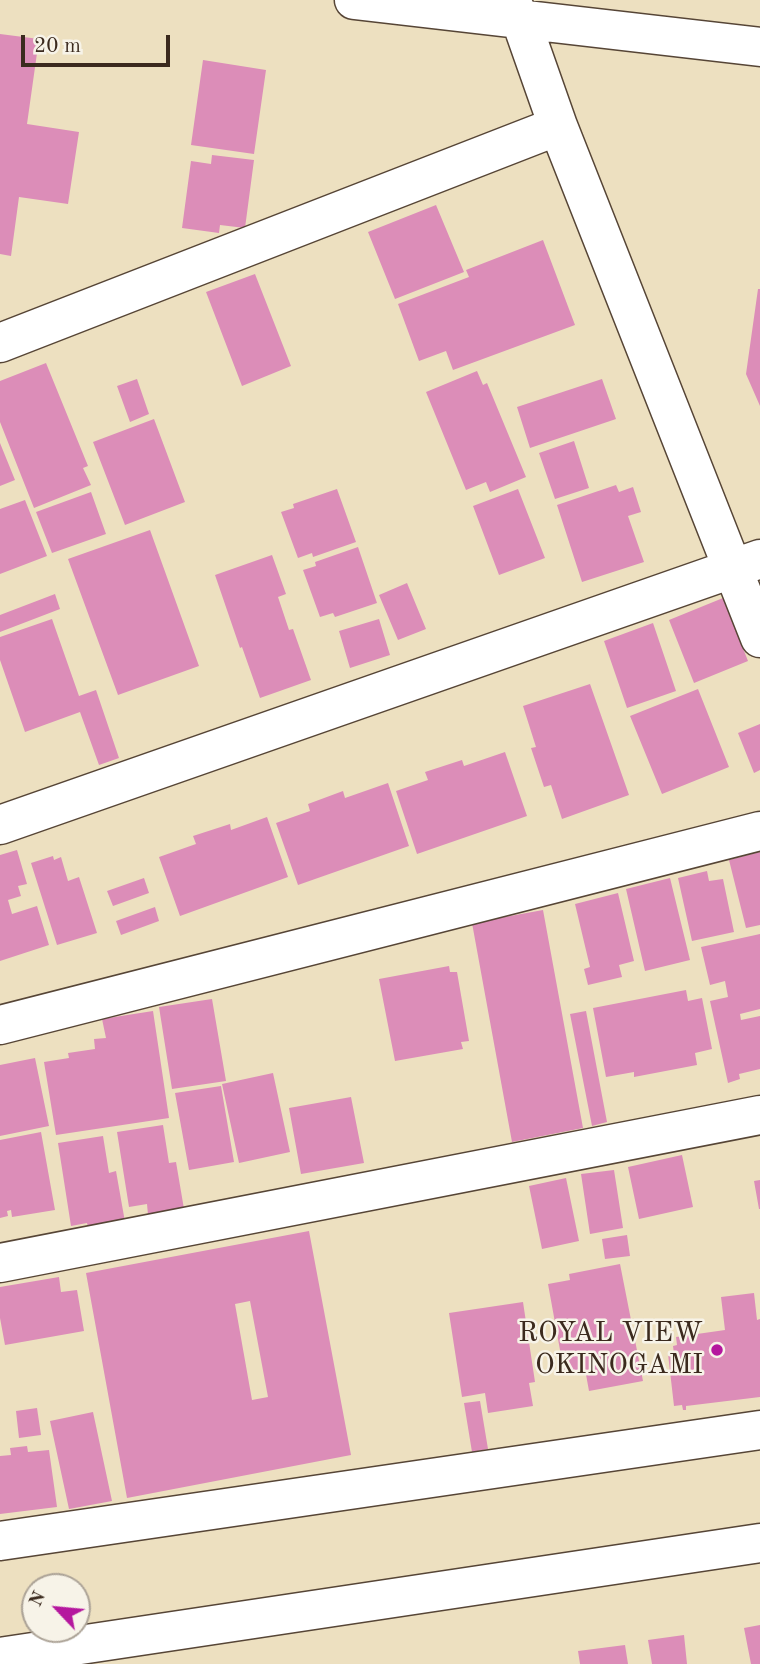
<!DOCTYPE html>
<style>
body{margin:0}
#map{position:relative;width:760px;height:1664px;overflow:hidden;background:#ede0c0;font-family:"Old Standard TT",serif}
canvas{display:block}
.north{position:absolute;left:21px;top:1573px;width:70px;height:70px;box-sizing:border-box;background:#f7f3e8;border:2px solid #aca397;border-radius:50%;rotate:296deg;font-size:19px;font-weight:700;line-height:28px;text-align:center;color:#3b2a1e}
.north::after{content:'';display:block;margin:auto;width:24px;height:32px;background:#b5179e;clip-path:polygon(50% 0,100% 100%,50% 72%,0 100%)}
.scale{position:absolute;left:21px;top:35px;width:149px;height:32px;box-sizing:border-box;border:4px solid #3b2a1e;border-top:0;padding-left:9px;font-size:21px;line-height:24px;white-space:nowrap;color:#3b2a1e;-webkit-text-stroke:5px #f7f3e8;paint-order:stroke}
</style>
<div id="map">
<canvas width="760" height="1664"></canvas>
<div class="north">N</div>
<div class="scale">20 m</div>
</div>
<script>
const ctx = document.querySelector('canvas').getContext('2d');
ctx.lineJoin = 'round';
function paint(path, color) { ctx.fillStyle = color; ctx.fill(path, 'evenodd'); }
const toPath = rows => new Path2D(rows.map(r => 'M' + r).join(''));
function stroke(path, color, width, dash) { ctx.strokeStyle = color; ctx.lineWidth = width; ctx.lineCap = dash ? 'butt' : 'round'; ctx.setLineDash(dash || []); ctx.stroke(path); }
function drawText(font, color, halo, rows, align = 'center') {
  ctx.font = font + ' "Old Standard TT",serif'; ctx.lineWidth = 5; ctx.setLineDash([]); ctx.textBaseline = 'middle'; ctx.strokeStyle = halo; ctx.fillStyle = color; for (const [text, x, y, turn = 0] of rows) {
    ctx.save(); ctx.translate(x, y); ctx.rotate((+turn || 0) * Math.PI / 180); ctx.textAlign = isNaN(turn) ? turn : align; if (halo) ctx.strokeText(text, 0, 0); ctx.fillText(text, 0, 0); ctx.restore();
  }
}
const building = toPath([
 [0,34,39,39,27,124,79,132,68,204,19,197,11,256,0,254],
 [203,60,266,70,254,154,191,145],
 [212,155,254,160,245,228,220,225,219,233,182,228,191,161,211,164],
 [436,205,464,272,395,299,368,232],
 [543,240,575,325,453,370,446,351,419,361,398,304,469,277,466,270],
 [255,274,291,366,242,386,206,292],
 [758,289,760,289,760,406,746,374],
 [46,363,88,466,83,468,91,485,34,508,0,422,0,381],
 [477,371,483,385,487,383,526,477,490,492,486,482,466,490,426,392],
 [137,379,149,414,130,422,117,386],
 [602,379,616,419,530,448,517,407],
 [154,419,185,502,125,525,93,442],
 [574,441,589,488,555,499,539,453],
 [0,443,15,480,0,486],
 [616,485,619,492,633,487,641,512,628,516,644,562,582,582,557,505],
 [337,489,356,542,313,557,312,553,298,558,281,512,294,508,293,504],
 [518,489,545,558,499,575,473,506],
 [91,492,106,534,52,553,36,512],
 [25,500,47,556,0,574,0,509],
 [150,530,199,666,118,695,68,559],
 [358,547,377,603,335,617,333,613,320,617,303,570,316,566,315,562],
 [272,555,286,594,278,597,289,630,293,629,311,680,260,698,242,647,240,648,215,575],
 [407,583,426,629,398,640,379,595],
 [55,594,60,609,0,632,0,615],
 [723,598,748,661,694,683,669,620],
 [52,619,79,696,96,690,119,758,99,765,80,712,25,732,0,660,0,637],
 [379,619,390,655,350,668,339,631],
 [653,623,676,691,627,708,604,641],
 [590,684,629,795,562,819,551,785,544,787,531,748,536,747,523,706],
 [698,689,729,767,662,794,630,716],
 [760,724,760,770,754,773,738,733],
 [505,752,527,816,417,854,396,791,428,780,425,772,462,760,464,766],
 [388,783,409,846,298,885,276,823,310,811,308,804,343,791,345,798],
 [267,817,288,877,180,916,159,857,196,844,193,836,230,824,231,830],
 [17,850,27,884,18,886,21,896,8,900,12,914,37,906,49,945,0,961,0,855],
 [760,852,760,925,746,928,729,860],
 [53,856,54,860,61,857,68,881,79,877,97,933,57,945,31,863],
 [707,871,709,881,723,879,734,932,692,941,678,878],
 [144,878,149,893,113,906,107,891],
 [670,878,690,960,645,971,626,889],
 [618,893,634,961,619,965,622,977,588,985,584,969,590,967,575,904],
 [155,907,159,921,121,935,116,921],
 [543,910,583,1128,512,1142,472,923],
 [760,934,760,1009,740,1014,741,1020,760,1016,760,1069,739,1074,740,1079,728,1083,710,1001,728,997,725,981,710,985,701,947],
 [449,966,450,972,457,972,469,1041,461,1042,463,1049,395,1061,379,979],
 [686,990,688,1001,702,998,712,1049,695,1053,697,1065,634,1077,634,1072,606,1077,593,1008],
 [212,999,226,1081,172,1089,159,1007],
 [153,1011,169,1118,56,1135,44,1062,69,1058,68,1053,95,1049,94,1039,106,1038,102,1019],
 [586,1011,607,1122,592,1126,570,1014],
 [35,1058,49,1126,0,1136,0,1065],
 [273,1073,290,1152,239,1163,222,1084],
 [221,1086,234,1162,189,1170,175,1093],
 [351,1097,364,1163,301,1174,289,1108],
 [163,1125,169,1163,176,1162,184,1209,148,1215,147,1204,129,1207,117,1132],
 [41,1132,55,1210,12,1217,11,1210,7,1211,8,1216,0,1218,0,1140],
 [103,1136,109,1173,116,1171,125,1222,88,1228,87,1223,71,1226,58,1143],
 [682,1155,693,1207,639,1219,628,1167],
 [614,1170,623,1228,590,1234,581,1174],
 [566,1178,579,1241,542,1249,529,1186],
 [760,1180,760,1209,759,1209,754,1181],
 [309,1231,351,1455,127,1498,86,1273],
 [250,1301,268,1397,252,1400,235,1304],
 [627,1235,630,1256,605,1259,602,1239],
 [620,1264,643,1381,589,1391,585,1369,564,1372,548,1284,570,1280,569,1274],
 [59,1277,61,1292,77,1290,84,1331,5,1345,0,1318,0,1287],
 [754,1293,757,1320,760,1319,760,1397,686,1406,686,1410,683,1410,682,1405,674,1406,668,1354,674,1354,673,1346,677,1345,676,1337,725,1330,721,1297],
 [523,1302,535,1382,529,1383,533,1406,488,1413,485,1393,462,1397,449,1313],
 [480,1401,488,1449,472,1452,464,1403],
 [37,1408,41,1435,19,1438,16,1411],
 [93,1412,112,1501,69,1509,50,1421],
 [27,1446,28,1452,49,1450,57,1507,0,1514,0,1456,11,1455,10,1448],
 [760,1625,760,1664,751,1664,744,1628],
 [684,1635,687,1664,652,1664,648,1640],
 [625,1645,628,1664,580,1664,578,1651]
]);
const minor = toPath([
 [354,0,760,47],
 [510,0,520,18,558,126,760,638],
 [0,343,558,126],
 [0,825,760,559],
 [0,1025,760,831],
 [0,1263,760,1115],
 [0,1541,760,1430],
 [0,1657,760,1543]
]);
const markers = [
 [717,1350,7,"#b5179e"]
];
const poiNames = [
 ["ROYAL VIEW",703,1334],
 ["OKINOGAMI",703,1366]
];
paint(building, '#dc8db8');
stroke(minor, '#564536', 41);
stroke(minor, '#fff', 38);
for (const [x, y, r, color] of markers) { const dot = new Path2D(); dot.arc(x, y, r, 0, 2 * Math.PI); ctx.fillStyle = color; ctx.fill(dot); stroke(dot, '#f7f3e8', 2.5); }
drawText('28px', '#3b2a1e', '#f7f3e8', poiNames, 'right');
</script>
